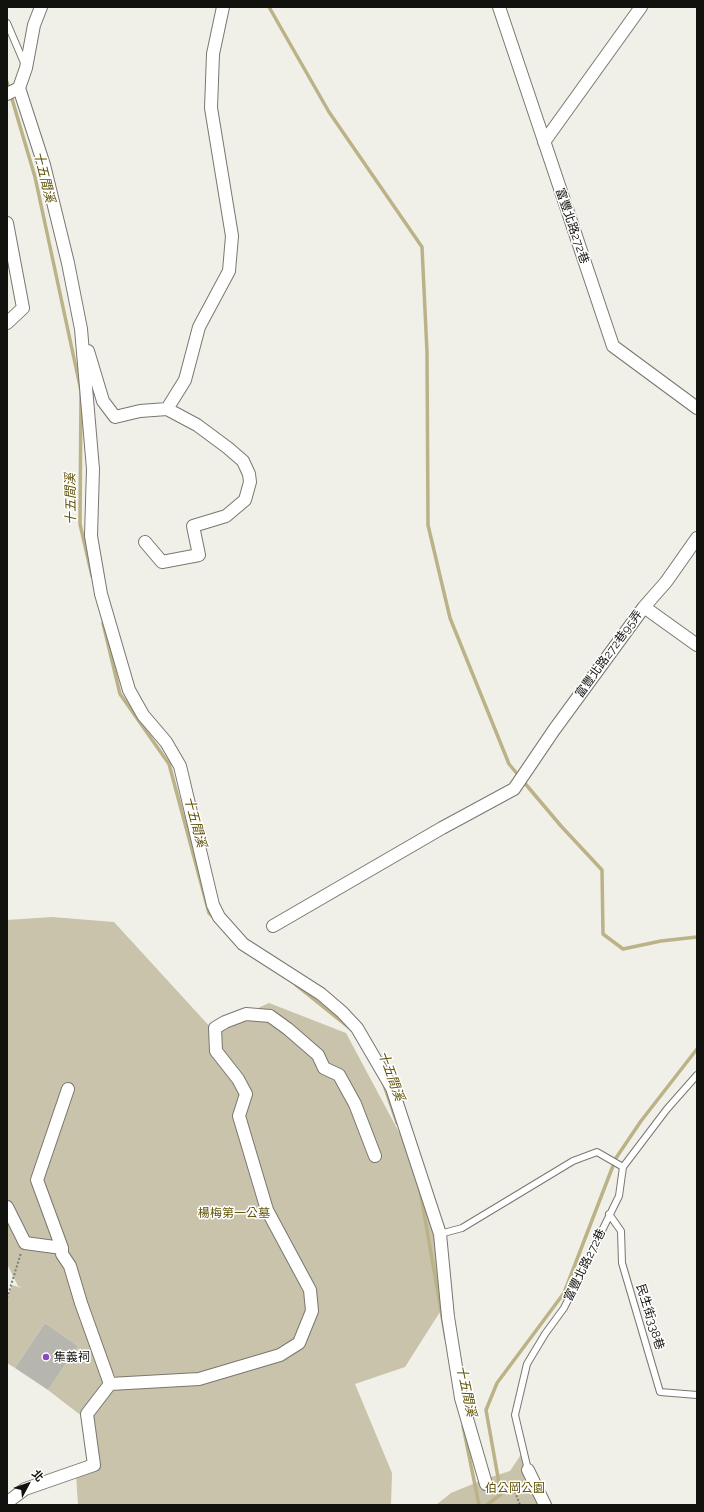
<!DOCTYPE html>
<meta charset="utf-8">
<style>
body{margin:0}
#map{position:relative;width:704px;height:1512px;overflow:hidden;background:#f1f0e8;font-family:Raleway,"Noto Sans TC",sans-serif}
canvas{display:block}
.frame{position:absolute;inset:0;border:8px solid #11110e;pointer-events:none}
.north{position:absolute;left:8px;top:1464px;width:40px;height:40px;-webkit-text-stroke:3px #fff;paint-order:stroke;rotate:49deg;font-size:11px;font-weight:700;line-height:16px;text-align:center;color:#11110e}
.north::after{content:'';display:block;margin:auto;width:14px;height:18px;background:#11110e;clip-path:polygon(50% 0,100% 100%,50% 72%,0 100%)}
</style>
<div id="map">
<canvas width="704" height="1512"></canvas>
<div class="frame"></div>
<div class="north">北</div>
</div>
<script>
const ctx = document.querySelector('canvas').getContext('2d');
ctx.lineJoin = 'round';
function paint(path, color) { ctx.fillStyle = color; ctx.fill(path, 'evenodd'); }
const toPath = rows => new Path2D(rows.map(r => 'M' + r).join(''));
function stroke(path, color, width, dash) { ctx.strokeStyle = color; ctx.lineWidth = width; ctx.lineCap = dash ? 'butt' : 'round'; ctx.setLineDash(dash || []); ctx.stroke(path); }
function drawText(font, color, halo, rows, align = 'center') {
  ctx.font = font + ' Raleway,"Noto Sans TC",sans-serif'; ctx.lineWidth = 3; ctx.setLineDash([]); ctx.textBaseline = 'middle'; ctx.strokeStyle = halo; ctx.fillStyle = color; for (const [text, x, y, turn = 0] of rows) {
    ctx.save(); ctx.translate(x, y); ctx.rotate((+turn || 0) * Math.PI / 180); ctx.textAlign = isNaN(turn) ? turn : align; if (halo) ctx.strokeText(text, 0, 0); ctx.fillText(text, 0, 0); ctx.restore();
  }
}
const green = toPath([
 [52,917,114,922,212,1029,269,1003,346,1033,400,1134,431,1211,452,1293,405,1367,355,1384,392,1473,391,1505,78,1505,76,1474,93,1464,92,1415,118,1382,79,1312,110,1384,87,1414,79,1414,48,1390,78,1346,45,1323,15,1368,7,1363,7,1299,12,1285,22,1288,18,1286,7,1264,7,920],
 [522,1453,523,1462,539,1505,436,1505,451,1493,485,1479,510,1471]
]);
const stream = toPath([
 [269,7,329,112,422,247,427,352,428,525,450,618,509,764,519,776],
 [7,82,35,177,81,391,80,524,92,576],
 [103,623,120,694,169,764,209,913,214,918],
 [523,781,561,826,602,870,603,934,623,949,661,941,697,937],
 [296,985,352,1030],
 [383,1082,397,1123],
 [420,1190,446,1339],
 [463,1426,479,1505],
 [487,1505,501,1494,486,1410,497,1383,564,1293,616,1158,641,1121,697,1049]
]);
const building = toPath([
 [45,1323,78,1346,48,1390,15,1368]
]);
const path = toPath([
 [7,1298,21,1253],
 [512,1484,520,1505]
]);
const service = toPath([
 [7,23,25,65],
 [609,1214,621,1231,622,1263,660,1392,697,1395],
 [440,1234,462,1228,573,1161,597,1152,623,1167],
 [528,1470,515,1415,527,1364,545,1334,564,1308,619,1196,623,1167,667,1109,697,1075]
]);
const minor = toPath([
 [499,7,613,346,697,408],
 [19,88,44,165,68,263,81,329,93,469,91,536,101,594,129,690,143,715,166,742,180,766,213,905,219,917,243,944,321,994,342,1012,357,1028,392,1088,440,1234,448,1317,461,1398,486,1484],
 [7,94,19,88,26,68,34,25,41,7],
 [544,142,641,7],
 [7,223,23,308,7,323],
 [88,351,103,401,115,417,140,411,167,409,197,425,228,448,243,461,249,474,250,482,245,500,226,516,193,526,199,555,162,562,145,542],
 [167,409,185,380,199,327,229,271,232,236,211,108,213,54,223,7],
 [644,607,697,645],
 [273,926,442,828,514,789,554,730,644,607,666,582,697,538],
 [68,1089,37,1180,62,1248,62,1254,70,1266,81,1303,110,1384],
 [7,1207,25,1243,62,1248],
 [528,1470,545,1505],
 [9,1505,9,1501,25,1489,94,1465,87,1414,110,1384,199,1379,280,1355,299,1343,312,1311,310,1290,267,1210,239,1116,246,1094,238,1079,216,1051,215,1028,225,1022,246,1014,270,1016,288,1029,318,1055,324,1068,339,1075,355,1104,375,1156]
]);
const markers = [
 [46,1357,4,"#8d4abf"]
];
const streetNames = [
 ["富豐北路272巷",572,226,71],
 ["富豐北路272巷95弄",609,654,-54],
 ["富豐北路272巷",585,1265,-64],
 ["民生街338巷",650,1317,73]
];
const parkNames = [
 ["楊梅第一公墓",234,1213],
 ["伯公岡公園",515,1488]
];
const poiNames = [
 ["集義祠",54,1357]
];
const waterNames = [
 ["十五間溪",44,177,76],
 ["十五間溪",71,499,-91],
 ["十五間溪",195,822,75],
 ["十五間溪",391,1076,70],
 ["十五間溪",466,1391,78]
];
paint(green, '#c8c3aa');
stroke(stream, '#bbb288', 3.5);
paint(building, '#b7b6ae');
stroke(service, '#797770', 8);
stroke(minor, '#797770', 14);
stroke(path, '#7f7f79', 2, [2, 2]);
stroke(service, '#fff', 6);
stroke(minor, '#fff', 12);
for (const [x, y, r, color] of markers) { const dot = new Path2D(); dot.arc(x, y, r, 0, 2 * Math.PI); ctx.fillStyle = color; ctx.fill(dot); stroke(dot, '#fff', 1.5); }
drawText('12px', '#11110e', '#fff', streetNames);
drawText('12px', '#5f5206', '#fff', parkNames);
drawText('12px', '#11110e', '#fff', poiNames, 'left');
drawText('italic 13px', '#5e5105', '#fff', waterNames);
</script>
